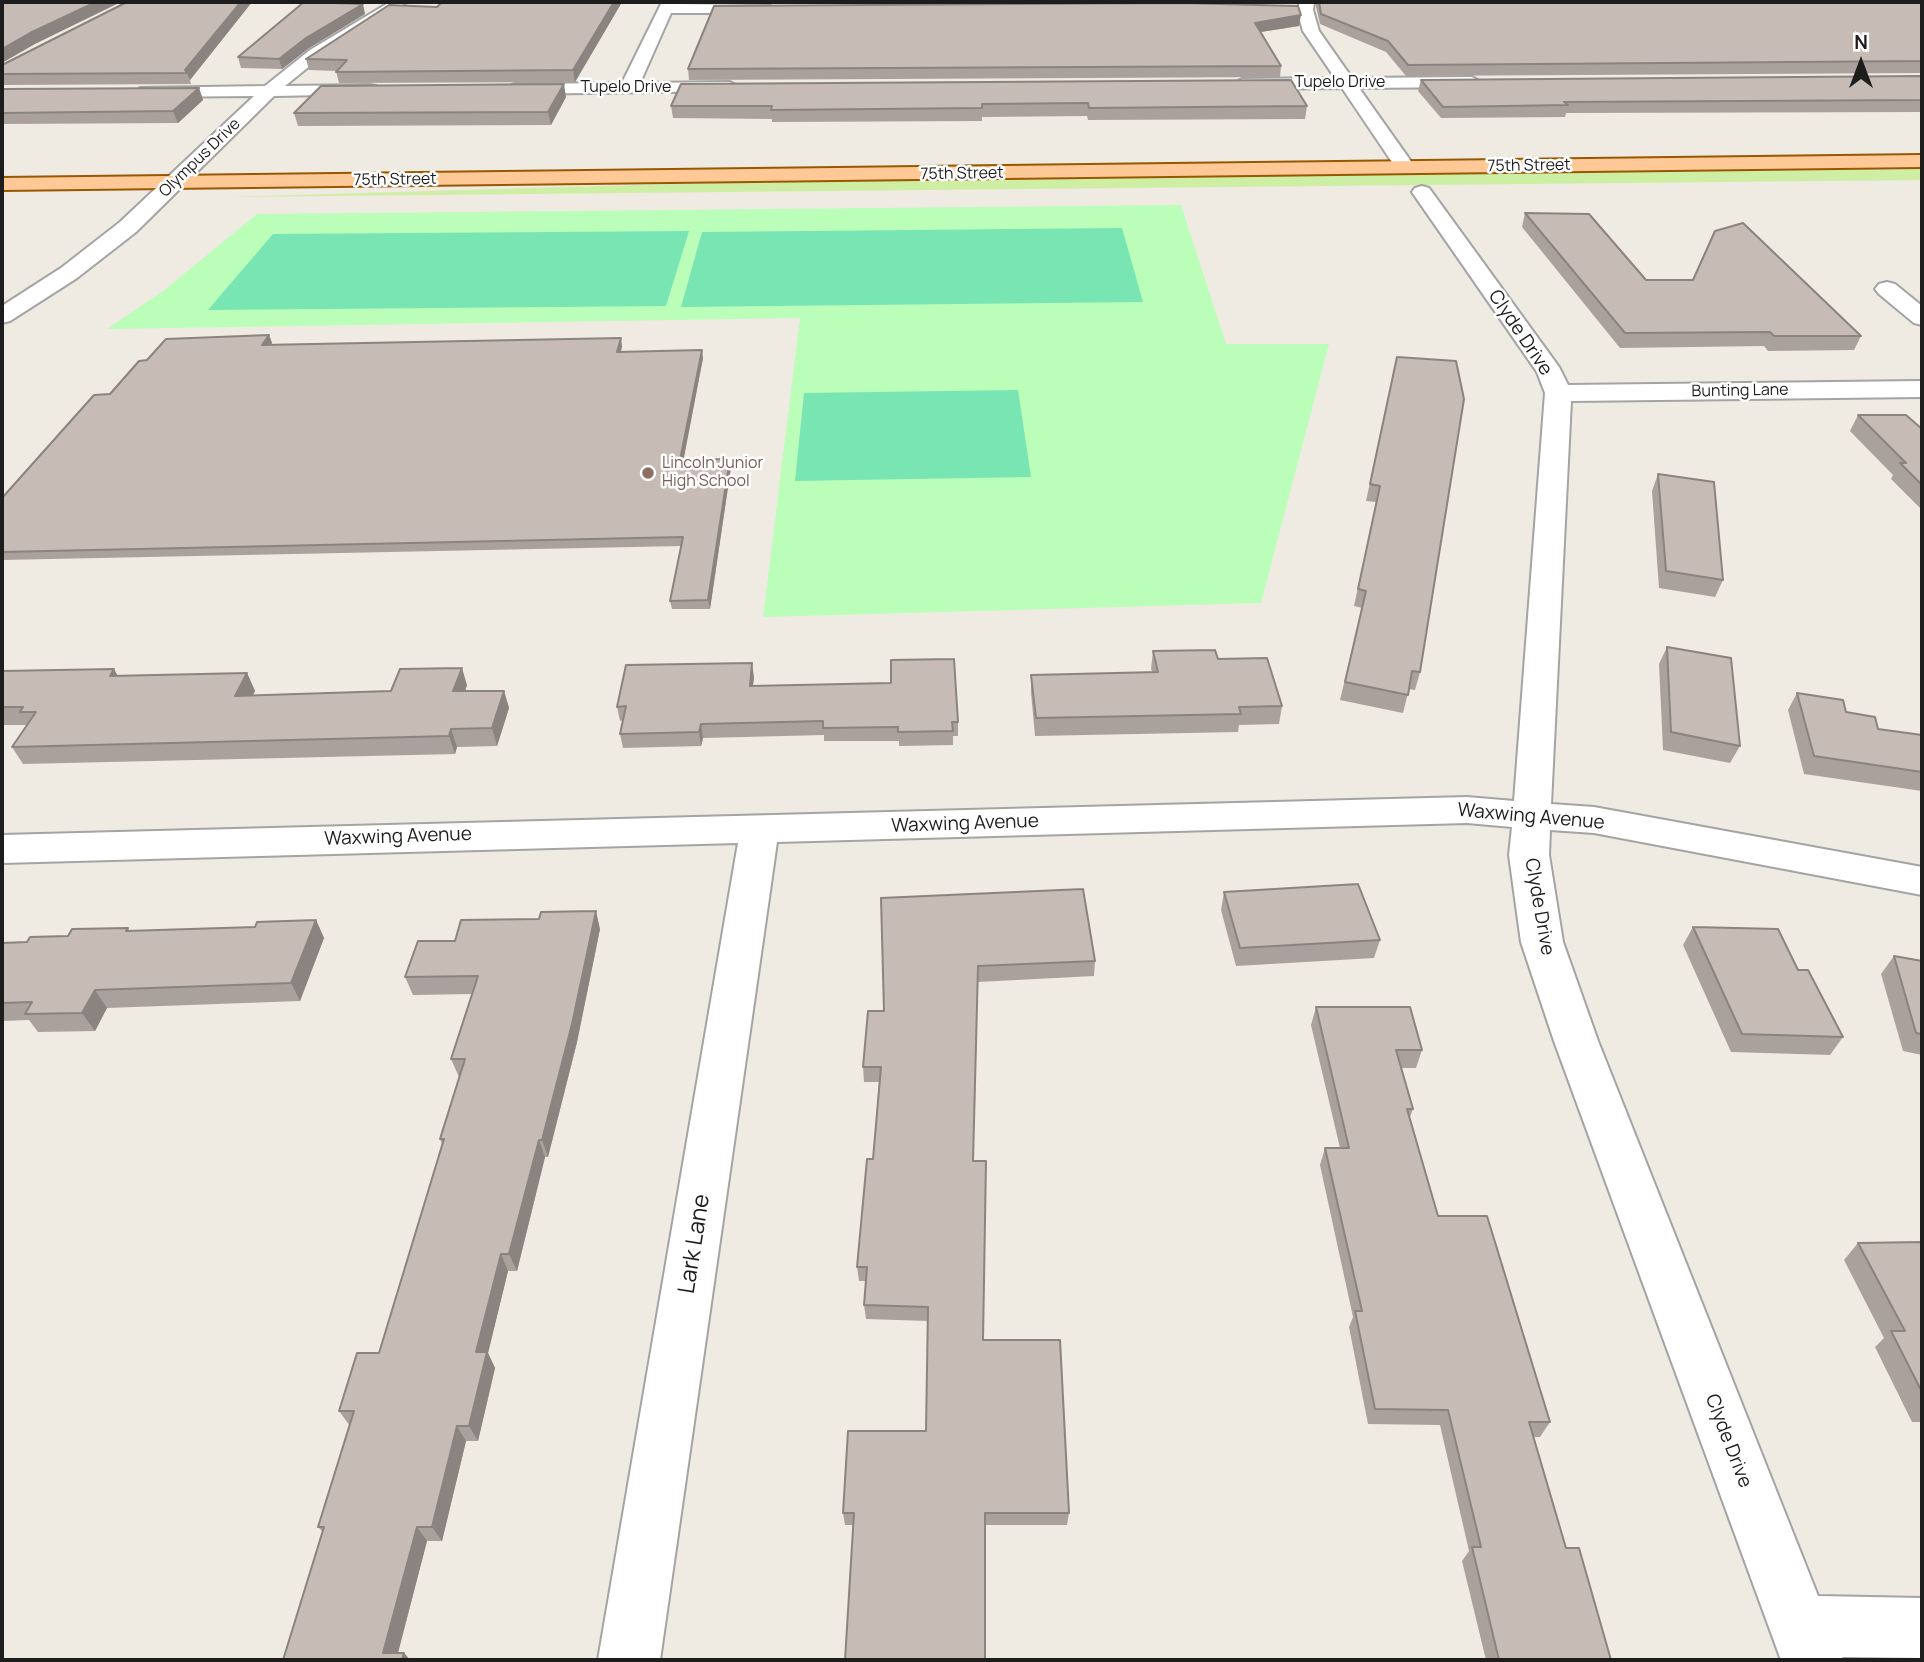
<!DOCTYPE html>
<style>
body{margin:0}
#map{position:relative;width:1924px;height:1662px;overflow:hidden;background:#efeae2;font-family:Manrope,sans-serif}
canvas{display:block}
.frame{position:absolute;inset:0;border:4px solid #1d1d1d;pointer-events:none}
.north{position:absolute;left:1826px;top:28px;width:70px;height:70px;-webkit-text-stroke:5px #fff;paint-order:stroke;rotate:0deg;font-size:19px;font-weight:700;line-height:28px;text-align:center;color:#1d1d1d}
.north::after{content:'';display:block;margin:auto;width:24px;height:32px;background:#1d1d1d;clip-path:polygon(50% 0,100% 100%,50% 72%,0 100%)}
</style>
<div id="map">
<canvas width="1924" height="1662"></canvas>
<div class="frame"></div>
<div class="north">N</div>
</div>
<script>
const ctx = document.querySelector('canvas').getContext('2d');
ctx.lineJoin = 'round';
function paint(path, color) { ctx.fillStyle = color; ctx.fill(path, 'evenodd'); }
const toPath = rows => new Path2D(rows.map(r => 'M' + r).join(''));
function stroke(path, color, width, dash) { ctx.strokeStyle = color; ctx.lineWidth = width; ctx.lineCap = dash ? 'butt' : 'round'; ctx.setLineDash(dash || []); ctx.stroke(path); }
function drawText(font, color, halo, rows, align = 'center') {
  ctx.font = font + ' Manrope,sans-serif'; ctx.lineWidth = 5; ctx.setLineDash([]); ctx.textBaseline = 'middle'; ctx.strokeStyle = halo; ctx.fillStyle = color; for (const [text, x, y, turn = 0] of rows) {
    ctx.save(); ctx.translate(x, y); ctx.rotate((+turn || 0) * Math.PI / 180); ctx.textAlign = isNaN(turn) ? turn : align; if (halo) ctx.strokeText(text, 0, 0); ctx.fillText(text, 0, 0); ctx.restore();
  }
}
const grass = toPath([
 [1922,169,1922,180,227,197,808,180]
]);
const park = toPath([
 [1181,205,1226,344,1329,344,1261,603,763,617,800,318,107,329,163,291,257,214]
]);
const pitch = toPath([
 [1122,228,1143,302,681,307,702,232],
 [689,231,666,306,208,310,273,234],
 [1018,390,1031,477,795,481,804,393]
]);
const minor = toPath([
 [390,2,407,2,322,56,285,86,370,85,376,86,379,90,376,94,274,96,136,232,77,278,10,321,2,323,2,306,61,268,120,222,254,96,146,97,140,96,137,92,140,88,265,86,310,50,390,2],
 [662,2,676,2,675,4,769,5,772,8,764,13,671,13,640,83,730,82,739,87,736,91,514,94,505,89,514,84,622,83,662,2],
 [1300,2,1314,2,1313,10,1319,31,1352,78,1472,77,1481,82,1472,87,1359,88,1415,167,1412,171,1398,171,1342,88,1242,89,1233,84,1242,79,1335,78,1303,31,1297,10,1300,2],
 [1422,186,1429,188,1559,367,1568,385,1922,381,1922,397,1571,401,1551,804,1594,807,1922,867,1922,895,1594,833,1550,830,1549,855,1563,942,1598,1041,1818,1596,1922,1598,1922,1658,1842,1657,1843,1660,1781,1660,1554,1041,1521,942,1509,855,1512,827,1467,823,777,842,660,1660,598,1660,738,843,2,863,2,835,1467,797,1514,801,1545,393,1537,372,1412,192,1415,188,1422,186],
 [1887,282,1895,284,1922,306,1922,325,1914,323,1879,294,1875,289,1879,284,1887,282]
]);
const major = toPath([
 [1922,155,1922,167,2,190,2,178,1922,155]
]);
const wall = toPath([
 [127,2,252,2,190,80,191,84,2,85,2,65],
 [442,2,622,2,575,82,339,83,336,71,309,70,306,59,437,7],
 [1315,2,1922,2,1922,73,1406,76,1386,52,1320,24],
 [365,14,309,48,282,69,241,68,238,57],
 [1299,26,1261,32,1281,66,1280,77,689,80,688,69],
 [1922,76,1922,112,1566,113,1565,117,1441,118,1418,91,1421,80],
 [681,84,1307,106,1305,119,1088,120,1087,116,982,117,982,121,772,122,772,119,673,118,671,106],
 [199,88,203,100,178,123,2,124,2,89],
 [566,97,551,125,298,126,294,113],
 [1525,213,1646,280,1861,336,1854,350,1768,351,1764,346,1620,348,1522,227],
 [269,335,272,343,270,345,622,346,621,351,703,358,683,460,731,467,710,609,672,609,670,601,681,546,2,560,2,498,147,360],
 [1397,357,1420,672,1415,690,1409,689,1403,713,1340,700,1362,608,1354,606,1376,502,1366,501],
 [1858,415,1922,429,1922,510,1891,479,1893,475,1850,431],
 [1658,474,1723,580,1715,597,1659,588,1652,491],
 [1667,647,1740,746,1730,763,1663,750,1659,664],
 [1153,651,1218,659,1282,706,1279,724,1239,725,1238,732,1035,736,1031,693,1031,675,1152,672,1151,669],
 [2,671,118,676,247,673,255,691,253,695,391,691,467,685,465,691,504,691,509,708,497,746,457,747,455,754,23,764,12,747,27,725,2,725],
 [754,677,753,686,958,722,958,736,953,736,953,745,899,746,899,741,824,741,824,735,703,738,701,746,623,748,620,734,623,720,620,721,617,707],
 [1797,693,1846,712,1878,729,1922,735,1922,791,1804,774,1788,710],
 [1224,892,1380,940,1374,958,1236,966,1221,910],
 [881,898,1095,961,1094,976,978,982,973,1161,983,1340,1069,1513,1067,1525,845,1525,843,1513,926,1431,928,1321,866,1319,864,1305,866,1281,859,1281,857,1267,873,1159,879,1082,864,1082,863,1067,884,1011],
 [316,920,324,938,300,1001,107,1008,95,1031,38,1032,29,1020,2,1021,2,943,27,942,128,928,130,931,255,927],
 [1693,927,1843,1037,1830,1055,1731,1052,1683,945],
 [600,929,577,1042,548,1157,545,1157,517,1271,508,1271,488,1353,495,1368,478,1441,466,1441,442,1541,427,1541,398,1653,404,1653,410,1660,283,1660,323,1532,318,1527,350,1426,339,1411,379,1353,442,1144,440,1139,459,1077,451,1059,472,994,413,995,405,977,455,941],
 [1894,956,1922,961,1922,1055,1903,1051,1881,974],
 [1316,1007,1422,1050,1416,1068,1401,1068,1413,1109,1410,1117,1438,1216,1550,1422,1540,1437,1534,1437,1566,1548,1611,1660,1486,1660,1462,1561,1469,1551,1440,1425,1368,1424,1349,1327,1353,1317,1320,1165,1325,1148,1340,1148,1311,1025],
 [1922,1242,1922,1422,1912,1422,1875,1347,1884,1338,1844,1260,1858,1243]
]);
const shadedWall = toPath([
 [96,2,121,2,35,44,2,63,2,49,30,33],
 [241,2,252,2,190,80,187,73,185,70],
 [614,2,622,2,575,82,573,70],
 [363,4,365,14,309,48,282,69,279,59,306,38],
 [1301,15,1299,26,1254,33,1255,23],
 [564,84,566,97,551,125,548,112],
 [199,88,203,100,178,123,173,111],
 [269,335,272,343,265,353,262,345],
 [621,338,622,346,619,359,617,352],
 [702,350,703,358,682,468,680,460],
 [730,459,731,467,710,609,708,600],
 [752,663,754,677,751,700,750,686],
 [462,668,467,685,459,709,453,691],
 [114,669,124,687,110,676],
 [247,673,255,691,243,713,235,696],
 [504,691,509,708,497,746,492,728],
 [701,724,703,738,701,746,699,732],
 [451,729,457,747,455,754,449,736],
 [596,911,600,929,577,1042,548,1157,542,1140],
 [316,920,324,938,300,1001,291,983],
 [95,990,107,1008,95,1031,82,1013],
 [539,1140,545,1157,517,1271,509,1254],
 [501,1254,508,1271,488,1353,495,1368,478,1441,469,1426,476,1352],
 [457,1426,466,1441,442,1541,432,1527],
 [417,1527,427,1541,396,1660,383,1653],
 [404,1653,410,1660,402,1660]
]);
const building = toPath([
 [2,2,96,2,30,33,2,49,2,2],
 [127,2,241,2,185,70,187,73,2,74,2,65,127,2],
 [304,2,363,4,306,38,279,59,238,57,304,2],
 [442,2,614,2,573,70,336,72,347,60,306,59,389,5,437,7,442,2],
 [1319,2,1922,2,1922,61,1408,65,1388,41,1321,14,1319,2],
 [1179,3,1298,6,1301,15,1255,23,1281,66,688,69,714,6,1179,3],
 [1922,76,1922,100,1564,102,1568,105,1443,107,1421,80,1922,76],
 [1291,80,1307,106,1089,108,1088,103,982,104,982,108,771,110,772,106,671,106,681,84,1291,80],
 [564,84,548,112,294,113,321,86,564,84],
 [199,88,173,111,2,113,2,89,199,88],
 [1525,213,1589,214,1646,280,1693,280,1715,231,1743,223,1861,336,1774,336,1770,332,1625,333,1525,213],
 [269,335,262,345,621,338,617,352,702,350,680,460,730,459,708,600,670,601,683,537,2,552,2,498,94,395,110,394,139,361,147,360,166,339,269,335],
 [1397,357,1456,361,1464,399,1420,672,1412,671,1408,695,1345,682,1366,591,1358,589,1380,486,1370,484,1397,357],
 [1858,415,1906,415,1922,429,1922,485,1900,463,1906,463,1858,415],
 [1658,474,1714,482,1723,580,1666,571,1658,474],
 [1667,647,1731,658,1740,746,1671,732,1667,647],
 [1215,650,1218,659,1267,658,1282,706,1239,707,1241,714,1036,718,1031,675,1158,672,1153,651,1215,650],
 [954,659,958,722,952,722,953,731,898,732,898,727,823,728,823,721,701,724,699,732,620,734,626,706,617,707,626,665,752,663,750,686,891,683,891,660,954,659],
 [462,668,453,691,504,691,492,728,451,729,449,736,12,747,36,712,20,712,23,707,2,707,2,671,114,669,110,676,247,673,235,696,391,691,400,669,462,668],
 [1797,693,1843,700,1846,712,1875,717,1878,729,1922,735,1922,772,1814,756,1797,693],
 [1358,884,1380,940,1240,948,1224,892,1358,884],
 [1083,889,1095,961,978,966,973,1161,986,1161,983,1340,1060,1340,1069,1513,985,1513,985,1660,845,1660,854,1513,843,1513,848,1431,926,1431,928,1307,864,1305,867,1267,857,1267,867,1159,873,1159,881,1067,863,1067,868,1011,884,1011,881,898,1083,889],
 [596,911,572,1024,542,1140,539,1140,509,1254,501,1254,476,1352,487,1352,469,1426,457,1426,432,1527,417,1527,383,1653,404,1653,402,1660,283,1660,324,1527,318,1527,354,1411,339,1411,357,1353,379,1353,444,1139,440,1139,465,1059,451,1059,478,976,405,977,418,941,455,941,461,920,539,919,541,912,596,911],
 [316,920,291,983,95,990,82,1013,25,1014,32,1002,2,1003,2,943,27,942,30,937,68,936,72,929,128,928,126,931,255,927,257,922,316,920],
 [1693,927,1778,929,1798,970,1808,970,1843,1037,1742,1034,1693,927],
 [1894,956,1922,961,1922,1034,1916,1033,1894,956],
 [1316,1007,1410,1007,1422,1050,1396,1050,1413,1109,1407,1109,1438,1216,1487,1216,1550,1422,1529,1422,1566,1548,1579,1548,1611,1660,1499,1660,1472,1547,1481,1547,1448,1410,1375,1409,1355,1311,1362,1311,1325,1148,1349,1148,1316,1007],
 [1922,1242,1922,1392,1891,1331,1905,1331,1858,1243,1922,1242]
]);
const markers = [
 [648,473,7,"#8d6e63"]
];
const farStreetnames = [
 ["Tupelo Drive",1340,83],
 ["Tupelo Drive",626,88],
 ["Olympus Drive",200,158,-44],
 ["75th Street",1529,166,-1],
 ["75th Street",962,174,-1],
 ["75th Street",395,180,-1],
 ["Bunting Lane",1740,391,-1]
];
const farEducationnames = [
 ["Lincoln Junior",662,464],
 ["High School",662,482]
];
const streetNames = [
 ["Clyde Drive",1520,333,56],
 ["Waxwing Avenue",1531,817,5],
 ["Waxwing Avenue",965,824,-2],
 ["Waxwing Avenue",398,837,-2],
 ["Clyde Drive",1539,907,80],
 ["Clyde Drive",1728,1441,69]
];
const nearStreetnames = [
 ["Lark Lane",695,1244,-81]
];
paint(grass, '#ceeea3');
paint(park, '#bbfeba');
paint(pitch, '#79e5b2');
stroke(minor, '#a4a4a4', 4);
stroke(major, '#965800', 4);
paint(minor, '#fff');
paint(major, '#ffc997');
paint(wall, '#aba19c');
paint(shadedWall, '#8b837f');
paint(building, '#c7bbb5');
stroke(building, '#8b837f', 2);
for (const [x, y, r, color] of markers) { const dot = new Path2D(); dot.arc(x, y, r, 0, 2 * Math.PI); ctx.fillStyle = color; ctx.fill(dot); stroke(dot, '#fff', 2.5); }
drawText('16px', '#1d1d1d', '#fff', farStreetnames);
drawText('16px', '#785e54', '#fff', farEducationnames, 'left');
drawText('19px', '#1d1d1d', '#fff', streetNames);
drawText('23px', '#1d1d1d', '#fff', nearStreetnames);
</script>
